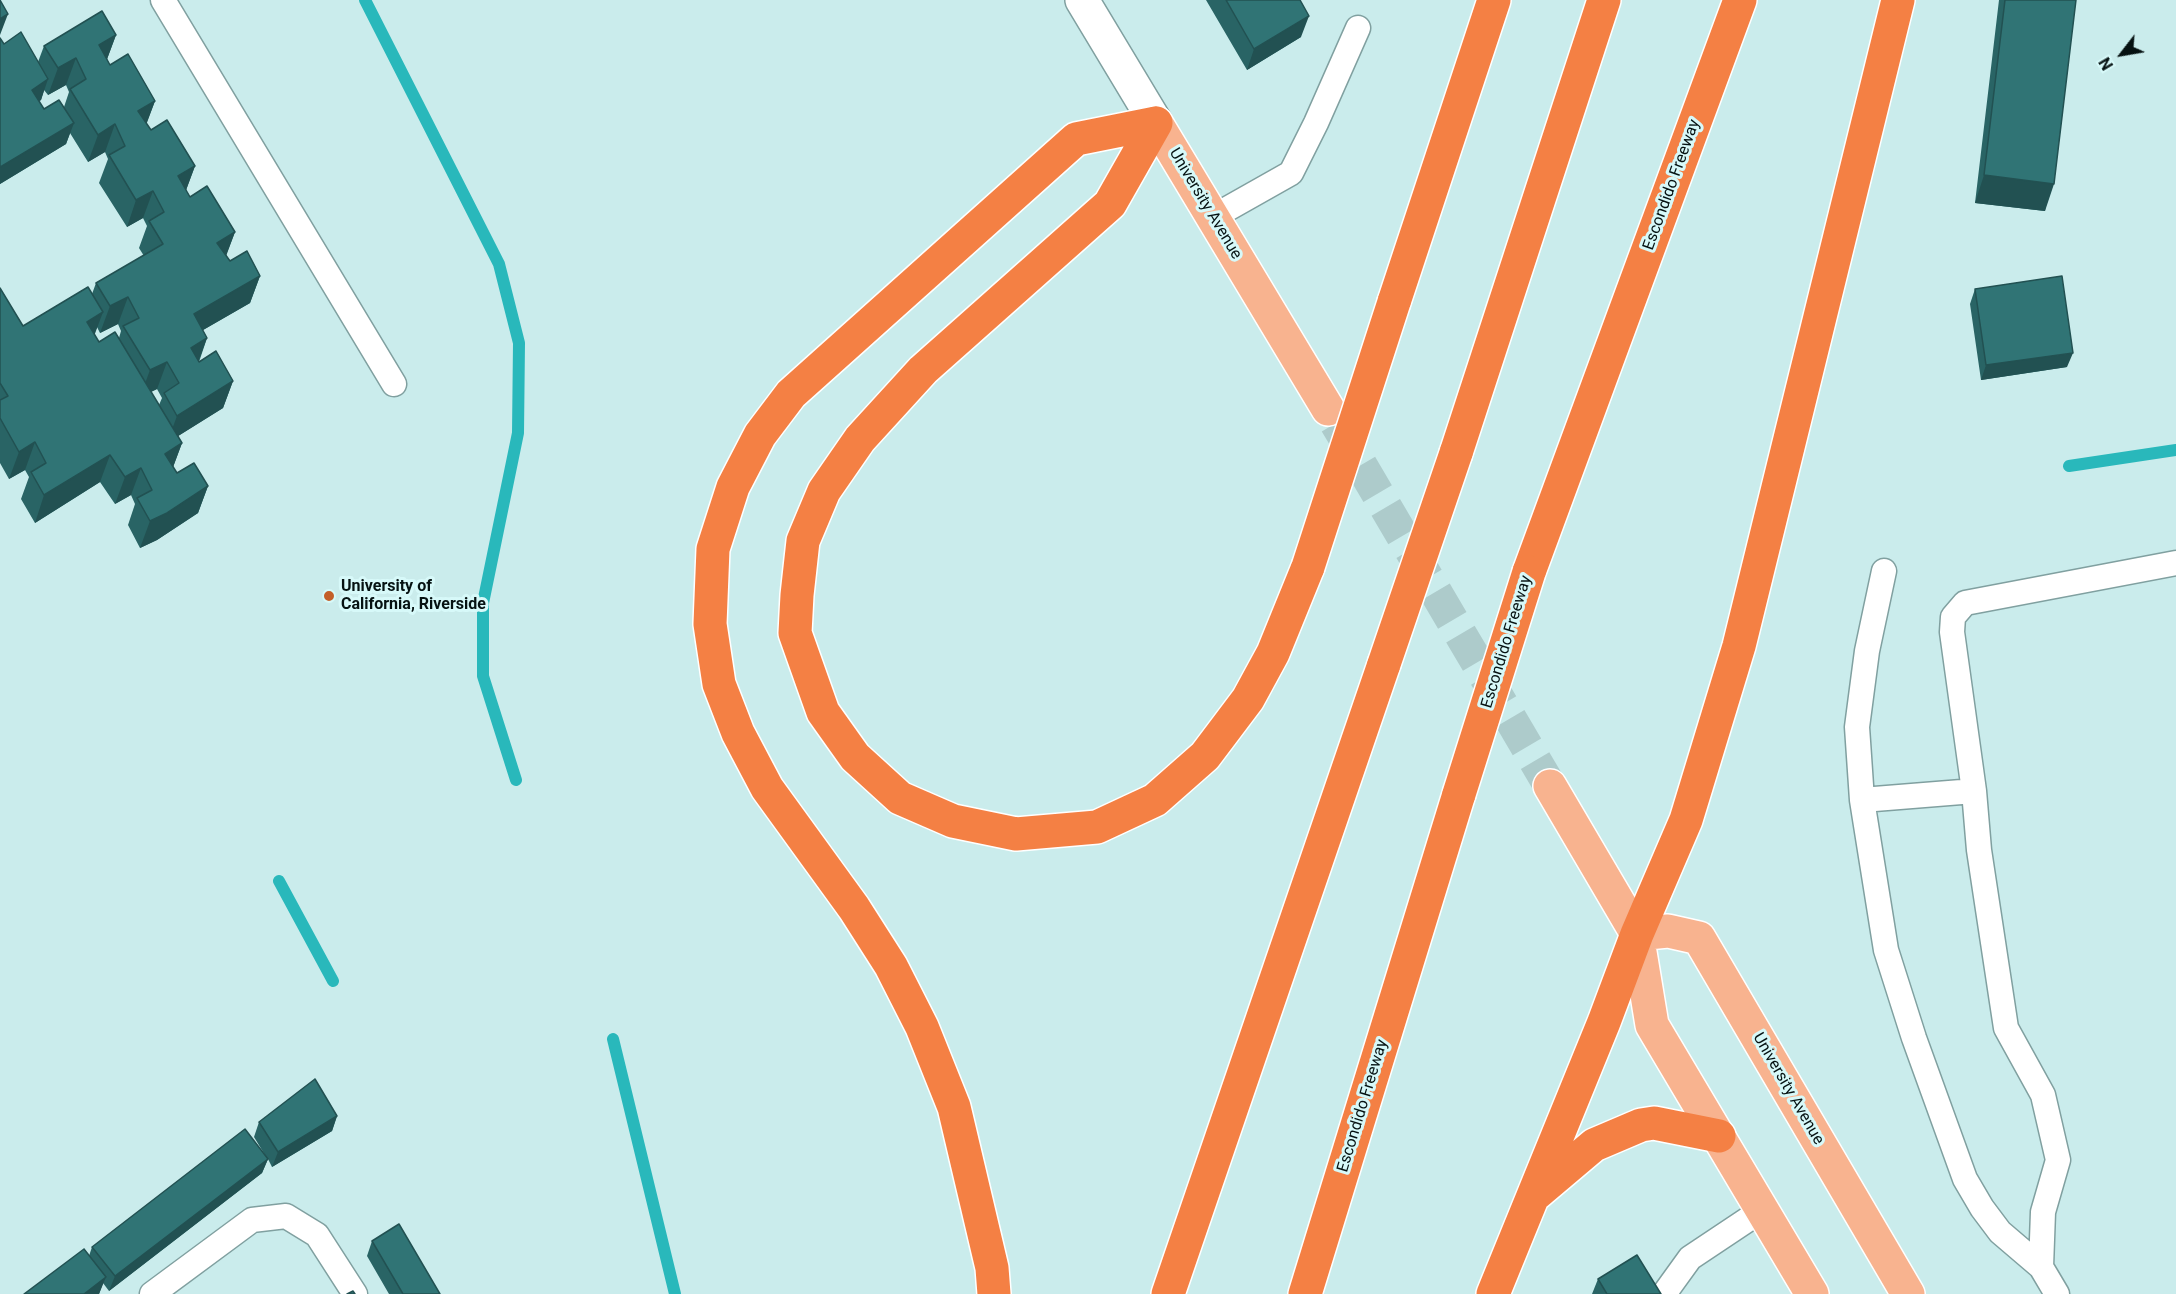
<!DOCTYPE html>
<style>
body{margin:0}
#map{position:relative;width:2176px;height:1294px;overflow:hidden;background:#caecec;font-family:Roboto,sans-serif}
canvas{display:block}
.north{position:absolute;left:2092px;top:24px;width:60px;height:60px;-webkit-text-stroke:4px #d7f9f9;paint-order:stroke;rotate:239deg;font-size:16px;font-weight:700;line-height:24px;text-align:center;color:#061212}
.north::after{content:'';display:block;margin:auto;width:21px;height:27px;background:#061212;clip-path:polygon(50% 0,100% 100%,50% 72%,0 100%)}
</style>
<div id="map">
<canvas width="2176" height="1294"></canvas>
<div class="north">N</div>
</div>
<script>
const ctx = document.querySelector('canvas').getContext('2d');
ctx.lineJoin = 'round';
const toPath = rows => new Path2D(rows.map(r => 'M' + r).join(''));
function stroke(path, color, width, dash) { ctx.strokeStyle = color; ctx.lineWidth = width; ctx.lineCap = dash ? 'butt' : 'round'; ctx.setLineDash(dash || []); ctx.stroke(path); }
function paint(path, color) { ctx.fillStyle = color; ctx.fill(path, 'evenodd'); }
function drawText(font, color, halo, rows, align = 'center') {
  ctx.font = font + ' Roboto,sans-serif'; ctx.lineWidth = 6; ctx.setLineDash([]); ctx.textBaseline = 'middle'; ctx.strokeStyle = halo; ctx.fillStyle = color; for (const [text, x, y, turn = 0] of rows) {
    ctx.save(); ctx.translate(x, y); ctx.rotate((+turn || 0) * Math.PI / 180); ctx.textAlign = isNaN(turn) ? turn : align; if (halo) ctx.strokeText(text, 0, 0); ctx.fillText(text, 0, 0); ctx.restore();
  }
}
const stream = toPath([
 [365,0,499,264,519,343,518,433,483,603,483,676,516,780],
 [2069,466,2176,450],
 [279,881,333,981],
 [613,1039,675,1294]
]);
const primaryTunnel = toPath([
 [1336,423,1550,786]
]);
const service = toPath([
 [163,0,394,384],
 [1213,217,1291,173,1316,123,1358,28],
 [1884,571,1867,651,1857,727,1862,800,1886,950,1914,1038,1965,1179,1982,1208,2000,1232,2041,1267,2057,1294],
 [1862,800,1974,791],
 [2041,1267,2043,1212,2058,1160,2043,1095,2006,1028,1979,850,1974,791,1952,632,1953,617,1965,603,2176,563],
 [152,1294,252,1220,286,1216,317,1235,355,1294],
 [1664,1294,1690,1258,1762,1210]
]);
const tertiary = toPath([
 [1082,0,1156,123]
]);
const primary = toPath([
 [1156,123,1328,409],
 [1550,786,1637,934,1652,1025,1812,1294],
 [1637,934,1668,931,1699,938,1908,1294]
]);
const motorway = toPath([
 [1156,123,1110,204,923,370,860,439,824,491,803,541,797,595,795,633,823,712,855,757,900,798,953,821,1016,834,1097,827,1155,800,1205,756,1248,699,1273,653,1308,567],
 [1394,302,1494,0],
 [1456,453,1604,0],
 [1529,572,1740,0],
 [1536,1194,1594,1145,1641,1125,1654,1123,1719,1136],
 [994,1294,992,1268,954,1107,922,1027,891,966,854,908,767,788,738,733,719,684,710,624,713,549,733,487,760,435,791,394,1076,139,1156,123],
 [1168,1294,1384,664],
 [1305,1294,1459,794],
 [1493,1294,1604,1022,1637,934,1686,820,1739,646,1898,0]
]);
const motorwayBridge = toPath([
 [1308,567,1394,302],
 [1384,664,1456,453],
 [1459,794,1529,572]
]);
const wall = toPath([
 [1206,0,1300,0,1301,37,1247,70],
 [1999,0,2076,0,2045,211,1975,203],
 [102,11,116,35,107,59,110,65,128,54,155,101,146,124,151,130,167,120,195,166,186,190,190,197,207,186,235,232,226,255,230,261,247,251,260,276,250,303,203,330,207,338,199,362,216,351,233,381,223,408,178,436,182,443,173,467,177,473,194,463,208,486,198,513,157,540,140,548,128,525,135,504,131,495,115,504,100,482,35,523,21,499,29,477,25,470,9,479,0,463,0,288,23,326,88,287,92,294,96,283,144,256,139,248,147,226,143,218,127,227,99,183,108,159,105,152,88,162,70,133,66,144,0,184,0,38,4,44,21,32,38,62,44,46],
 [66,85,69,92,64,107,59,100,44,109,39,101,41,100,44,90,48,95],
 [118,324,121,331,119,338,115,332,99,342,94,334,97,327,100,333],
 [157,389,162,398,159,405,151,392],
 [1975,289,2067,367,1981,380,1970,304],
 [337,1116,332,1131,272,1167,268,1159,262,1173,109,1291,103,1283,99,1294,24,1294,89,1256,92,1247,265,1155,254,1137,259,1122],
 [372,1241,440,1294,389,1294,367,1256],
 [1598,1279,1661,1294,1592,1294]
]);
const shadedWall = toPath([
 [8,14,0,35,0,19],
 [1309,16,1301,37,1247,70,1254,49],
 [116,35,106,62,99,45],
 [76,58,66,85,48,95,58,68],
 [48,79,41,100,24,112,32,90],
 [155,101,145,128,138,111],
 [74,123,66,144,0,184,0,167],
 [115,124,105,152,88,162,98,135],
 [195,166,185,193,178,176],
 [1984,175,2054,184,2045,211,1975,203],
 [153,191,143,218,127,227,136,200],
 [235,232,225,259,217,243],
 [260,276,250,303,184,341,194,314],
 [128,297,118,324,100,333,110,306],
 [103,312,93,339,87,322],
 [207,338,197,365,191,348],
 [2073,353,2067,367,1981,380,1986,365],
 [167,362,157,389,140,397,150,370],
 [233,381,223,408,167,443,177,416],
 [35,442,25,470,9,479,19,452],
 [182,443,172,470,165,454],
 [110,455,100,482,35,523,44,495],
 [141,468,131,495,115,504,125,477],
 [208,486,198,513,157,540,140,548,150,521],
 [337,1116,332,1131,272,1167,278,1152],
 [268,1159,262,1173,109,1291,115,1276],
 [106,1277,99,1294,84,1294]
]);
const building = toPath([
 [0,0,8,14,0,19,0,0],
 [1226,0,1300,0,1309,16,1254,49,1226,0],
 [2005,0,2076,0,2054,184,1984,175,2005,0],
 [102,11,116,35,99,45,110,65,128,54,155,101,138,111,151,130,167,120,195,166,178,176,190,197,207,186,235,232,217,243,230,261,247,251,260,276,194,314,207,338,191,348,199,362,216,351,233,381,177,416,164,393,179,383,167,362,150,370,123,326,139,318,128,297,110,306,96,283,163,244,149,221,164,212,153,191,136,200,109,155,125,146,115,124,98,135,70,89,86,79,76,58,58,68,44,46,102,11],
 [21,32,48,79,32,90,44,109,59,100,74,123,0,167,0,38,4,44,21,32],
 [2062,276,2073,353,1986,365,1975,289,2062,276],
 [88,287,103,312,87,322,99,342,115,332,182,443,165,454,177,473,194,463,208,486,167,513,150,521,137,498,152,490,141,468,125,477,110,455,44,495,31,472,46,463,35,442,19,452,0,418,0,400,8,396,0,383,0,288,23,326,88,287],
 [315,1079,337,1116,278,1152,259,1122,315,1079],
 [245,1129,268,1159,115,1276,92,1247,245,1129],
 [399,1224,440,1294,403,1294,372,1241,399,1224],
 [84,1249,106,1277,84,1294,24,1294,84,1249],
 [1637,1255,1661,1294,1607,1294,1598,1279,1637,1255],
 [353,1291,355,1294,347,1294,353,1291]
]);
const markers = [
 [329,596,6,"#c35f29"]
];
const streetNames = [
 ["Escondido Freeway",1672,185,-70],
 ["University Avenue",1205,204,59],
 ["Escondido Freeway",1507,642,-73],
 ["University Avenue",1788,1089,60],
 ["Escondido Freeway",1363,1106,-73]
];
const poiNames = [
 ["University of",341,587],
 ["California, Riverside",341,605]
];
stroke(stream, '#29b8bb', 12);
stroke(primaryTunnel, '#adcbcb', 33, [33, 16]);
stroke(service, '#80a0a0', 27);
stroke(tertiary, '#80a0a0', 36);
stroke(primary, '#fff', 36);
stroke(motorway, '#fff', 36);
stroke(service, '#fff', 24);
stroke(tertiary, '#fff', 33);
stroke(primary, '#f8b38f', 33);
stroke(motorway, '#f48044', 33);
stroke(motorwayBridge, '#fff', 36, []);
stroke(motorwayBridge, '#f48044', 33);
paint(wall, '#296465');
paint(shadedWall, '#225152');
paint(building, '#307475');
stroke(building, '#225152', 1.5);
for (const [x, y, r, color] of markers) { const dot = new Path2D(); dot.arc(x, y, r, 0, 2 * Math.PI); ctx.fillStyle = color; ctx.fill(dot); stroke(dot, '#d7f9f9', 2); }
drawText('16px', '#061212', '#d7f9f9', streetNames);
drawText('bold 16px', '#061212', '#d7f9f9', poiNames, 'left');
</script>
